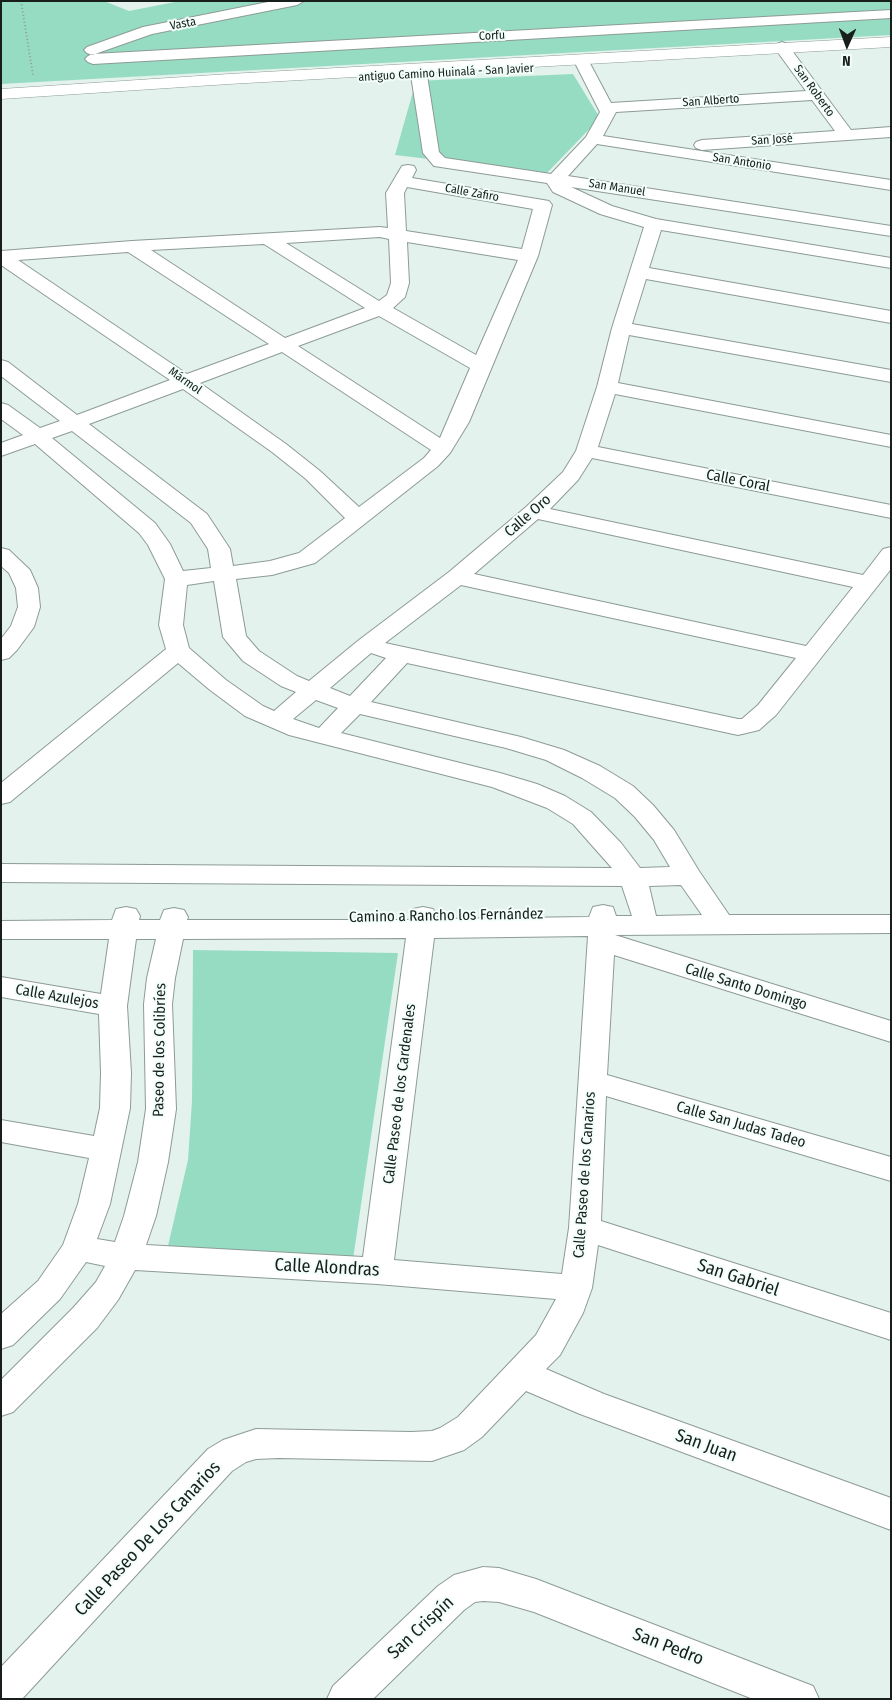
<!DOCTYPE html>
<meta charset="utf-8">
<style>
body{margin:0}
#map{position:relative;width:892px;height:1700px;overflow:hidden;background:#e3f2ec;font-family:"Fira Sans Condensed",sans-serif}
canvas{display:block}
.frame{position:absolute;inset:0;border:2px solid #181e1b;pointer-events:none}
.north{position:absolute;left:822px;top:20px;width:50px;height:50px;-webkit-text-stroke:4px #f2fef9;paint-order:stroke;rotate:182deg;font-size:14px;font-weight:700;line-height:20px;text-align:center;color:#181e1b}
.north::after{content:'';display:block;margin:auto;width:18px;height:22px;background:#181e1b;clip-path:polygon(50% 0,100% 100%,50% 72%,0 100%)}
</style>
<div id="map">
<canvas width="892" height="1700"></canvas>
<div class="frame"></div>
<div class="north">N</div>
</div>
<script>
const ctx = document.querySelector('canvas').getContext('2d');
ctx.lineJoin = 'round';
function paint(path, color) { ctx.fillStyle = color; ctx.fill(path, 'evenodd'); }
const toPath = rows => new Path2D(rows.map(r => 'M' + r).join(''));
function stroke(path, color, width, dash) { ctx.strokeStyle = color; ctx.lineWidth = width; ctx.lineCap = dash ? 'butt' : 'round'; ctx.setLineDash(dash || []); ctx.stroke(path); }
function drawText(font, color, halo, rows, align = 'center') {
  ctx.font = font + ' "Fira Sans Condensed",sans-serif'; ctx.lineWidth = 4; ctx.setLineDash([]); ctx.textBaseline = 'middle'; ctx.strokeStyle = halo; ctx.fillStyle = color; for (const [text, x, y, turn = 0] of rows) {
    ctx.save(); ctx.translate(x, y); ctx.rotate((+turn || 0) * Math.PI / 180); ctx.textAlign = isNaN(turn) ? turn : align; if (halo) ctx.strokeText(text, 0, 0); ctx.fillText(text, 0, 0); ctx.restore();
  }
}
const green = toPath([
 [1,1,104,1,129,11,180,1,891,1,891,35,1,84],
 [573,74,600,118,547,173,395,155,416,81],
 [193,950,398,953,352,1266,167,1250,188,1160,192,1101]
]);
const path = toPath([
 [21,1,33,75]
]);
const minor = toPath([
 [273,1,304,1,297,5,152,34,92,55,87,53,84,50,87,47,143,27,273,1],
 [891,10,891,18,93,64,88,62,85,59,88,56,93,54,891,10],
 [782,42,787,44,851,130,891,127,891,137,702,150,696,148,694,145,696,142,702,140,835,131,812,100,616,112,603,136,891,180,891,190,597,144,568,176,891,226,891,236,571,187,612,206,656,219,891,258,891,268,661,230,649,268,891,311,891,323,646,279,632,324,891,370,891,382,629,335,618,383,891,435,891,447,615,394,598,447,891,505,891,518,592,458,578,480,550,509,863,575,883,549,891,547,891,569,776,715,759,730,738,735,407,663,371,702,521,737,564,750,600,766,633,786,653,805,674,830,699,871,729,915,891,915,891,933,615,935,891,1021,891,1042,614,955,607,1075,891,1157,891,1181,606,1096,601,1221,891,1313,891,1340,598,1245,592,1288,583,1313,560,1355,546,1369,604,1394,891,1498,891,1530,580,1414,526,1391,482,1437,464,1450,432,1461,279,1458,256,1459,246,1462,232,1471,22,1699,1,1699,1,1667,208,1449,223,1440,256,1429,411,1432,432,1431,440,1428,458,1417,536,1335,556,1299,377,1284,135,1270,118,1300,97,1328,13,1412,1,1416,1,1380,73,1308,96,1282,105,1266,86,1262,60,1299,13,1345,1,1349,1,1314,38,1281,63,1245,78,1204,89,1158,1,1142,1,1120,94,1136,100,1108,101,1073,99,1014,1,997,1,977,101,994,109,939,1,939,1,921,112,920,116,909,126,907,136,909,140,916,139,920,160,920,164,910,174,908,184,910,188,917,187,920,409,920,413,909,423,907,433,909,437,916,436,919,589,917,593,907,603,905,613,907,616,916,632,916,622,886,1,882,1,864,612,868,573,824,547,808,492,787,289,735,245,716,210,690,178,663,10,802,1,804,1,783,166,649,159,625,165,579,148,545,139,533,35,444,1,456,1,443,23,435,1,419,1,403,8,405,40,428,60,421,1,376,1,360,8,362,77,415,170,380,1,265,1,251,132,241,380,227,388,228,386,193,402,166,408,165,414,166,416,170,412,178,549,201,552,205,538,256,469,422,450,453,438,466,315,563,272,575,236,579,246,636,259,651,297,676,309,681,359,640,449,572,526,507,563,472,576,451,597,387,612,328,644,227,600,214,553,192,547,183,434,166,423,153,410,69,413,66,423,66,426,69,439,152,445,158,551,174,586,137,600,112,573,59,576,56,586,56,611,103,806,91,774,47,777,44,782,42],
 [407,187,533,209,522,249,406,231,404,193,407,187],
 [380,237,389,239,391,283,387,295,379,301,286,243,380,237],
 [407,242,518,260,476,355,393,308,405,297,409,283,407,242],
 [264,244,365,308,285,338,151,250,264,244],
 [128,252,269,344,187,374,18,260,128,252],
 [379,316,470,368,440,438,298,346,379,316],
 [282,352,431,450,424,458,359,507,320,471,286,444,200,383,282,352],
 [183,389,272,452,306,479,345,518,299,553,270,561,233,566,230,549,207,514,89,424,183,389],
 [72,431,191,523,208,549,211,568,183,571,170,544,155,523,52,438,72,431],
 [538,519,853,587,806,646,474,574,538,519],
 [214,581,223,637,227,642,243,661,281,686,296,692,274,711,263,706,226,680,189,648,183,625,187,585,214,581],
 [461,585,796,658,758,705,742,719,738,719,385,643,461,585],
 [371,653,386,658,350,696,330,688,371,653],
 [316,700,338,708,319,728,293,719,316,700],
 [360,714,506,748,546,760,582,778,615,798,635,817,654,840,670,867,640,868,621,843,591,812,565,796,537,784,500,773,341,733,360,714],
 [681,885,702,915,656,916,649,886,681,885],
 [588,936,569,1228,562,1274,394,1260,434,938,588,936],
 [406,938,363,1257,146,1245,156,1216,168,1162,176,1109,172,1004,175,978,183,939,406,938],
 [136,939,156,939,147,978,144,1004,146,1109,138,1162,124,1216,115,1242,97,1239,110,1204,130,1108,131,1073,127,1006,136,939],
 [1,548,9,550,30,570,38,588,40,607,34,627,17,650,9,658,1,660,1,639,11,626,18,607,16,588,9,573,1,566,1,548],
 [483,1567,499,1568,536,1579,800,1681,813,1686,819,1699,753,1699,534,1612,499,1602,483,1601,475,1602,464,1610,373,1699,327,1699,333,1686,438,1586,454,1575,483,1567]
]);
const major = toPath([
 [891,37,891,47,229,84,1,99,1,89,229,74,891,37]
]);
const farStreetnames = [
 ["Vasta",183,24,-11],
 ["Corfu",492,36,-3],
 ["antiguo Camino Huinalá - San Javier",446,73,-3],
 ["San Roberto",814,91,54],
 ["San Alberto",711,101,-4],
 ["San José",772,140,-4],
 ["San Antonio",742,162,9],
 ["San Manuel",617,188,9],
 ["Calle Zafiro",472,193,10],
 ["Mármol",185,381,35]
];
const streetNames = [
 ["Calle Coral",738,481,11],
 ["Calle Oro",528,516,-41],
 ["Camino a Rancho los Fernández",446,916,-1],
 ["Calle Santo Domingo",746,987,17],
 ["Calle Azulejos",57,997,10],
 ["Paseo de los Colibríes",160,1050,-89],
 ["Calle Paseo de los Cardenales",400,1094,-83],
 ["Calle San Judas Tadeo",741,1125,16],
 ["Calle Paseo de los Canarios",585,1175,-86]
];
const nearStreetnames = [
 ["Calle Alondras",327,1268,3],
 ["San Gabriel",738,1278,18],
 ["San Juan",706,1446,20],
 ["Calle Paseo De Los Canarios",148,1539,-47],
 ["San Crispín",421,1628,-43],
 ["San Pedro",668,1647,21]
];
paint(green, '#96dcc3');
stroke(minor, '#8d9b95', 2);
stroke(major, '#8d9b95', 1);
stroke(path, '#919d98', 2, [1, 2.5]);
paint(minor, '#fff');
paint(major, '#fff');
drawText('12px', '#181e1b', '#f2fef9', farStreetnames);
drawText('15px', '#181e1b', '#f2fef9', streetNames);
drawText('18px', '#181e1b', '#f2fef9', nearStreetnames);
</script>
